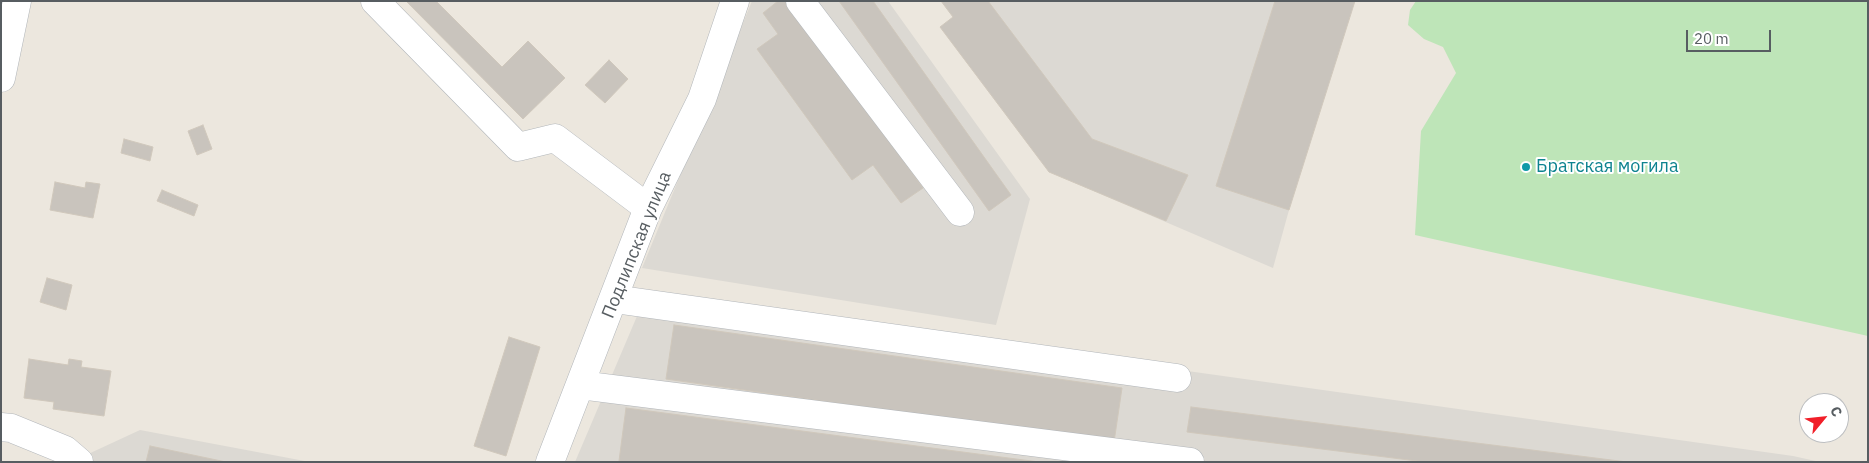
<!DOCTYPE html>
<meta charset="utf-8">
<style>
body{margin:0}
#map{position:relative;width:1869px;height:463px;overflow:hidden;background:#ece7de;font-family:"IBM Plex Sans",sans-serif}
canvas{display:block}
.frame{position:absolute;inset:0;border:2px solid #575d61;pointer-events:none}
.north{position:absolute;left:1799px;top:393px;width:50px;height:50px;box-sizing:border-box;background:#fff;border:1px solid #bcbec0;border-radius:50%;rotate:62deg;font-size:14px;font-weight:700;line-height:20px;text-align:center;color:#575d61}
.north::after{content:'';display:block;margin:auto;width:18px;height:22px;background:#f11f29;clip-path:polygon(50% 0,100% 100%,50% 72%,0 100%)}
.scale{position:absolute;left:1686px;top:30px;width:85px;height:22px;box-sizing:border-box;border:2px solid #575d61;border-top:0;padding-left:6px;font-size:15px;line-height:18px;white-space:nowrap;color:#575d61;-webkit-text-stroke:4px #fff;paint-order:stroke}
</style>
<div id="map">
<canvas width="1869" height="463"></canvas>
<div class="frame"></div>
<div class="north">С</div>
<div class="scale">20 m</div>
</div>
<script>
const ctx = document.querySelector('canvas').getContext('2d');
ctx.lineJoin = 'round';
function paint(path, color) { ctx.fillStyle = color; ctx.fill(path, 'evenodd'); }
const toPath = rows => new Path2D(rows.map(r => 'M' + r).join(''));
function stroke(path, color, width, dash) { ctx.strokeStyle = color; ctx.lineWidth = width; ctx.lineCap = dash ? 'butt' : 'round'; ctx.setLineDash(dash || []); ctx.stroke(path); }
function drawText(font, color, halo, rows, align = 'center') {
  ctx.font = font + ' "IBM Plex Sans",sans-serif'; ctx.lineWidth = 4; ctx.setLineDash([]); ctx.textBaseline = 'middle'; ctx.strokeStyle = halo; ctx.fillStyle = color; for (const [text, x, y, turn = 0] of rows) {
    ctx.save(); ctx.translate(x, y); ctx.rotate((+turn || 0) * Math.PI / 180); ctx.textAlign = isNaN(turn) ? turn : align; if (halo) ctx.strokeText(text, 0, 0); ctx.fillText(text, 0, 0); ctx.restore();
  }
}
const industrial = toPath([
 [752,1,888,1,1030,199,996,325,642,268],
 [941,1,1355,1,1289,210,1273,268,1049,172,940,27,953,17],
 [646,295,1793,456,1820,462,575,462],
 [140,430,310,462,71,462]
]);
const green = toPath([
 [1416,1,1868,1,1868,336,1415,235,1421,131,1456,73,1443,47,1424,39,1408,25,1410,10]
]);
const building = toPath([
 [406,1,436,1,502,67,528,41,565,78,523,119,406,1],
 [778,1,788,1,923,188,901,203,873,165,852,180,757,49,778,34,763,13,778,1],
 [839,1,873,1,1011,195,989,211,839,1],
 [941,1,988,1,1092,139,1188,175,1166,221,1049,172,940,27,953,17,941,1],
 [1275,1,1355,1,1289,210,1216,186,1275,1],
 [609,60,628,79,605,103,585,85,609,60],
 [203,125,212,149,197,155,188,131,203,125],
 [124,139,153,147,150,161,121,153,124,139],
 [55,182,85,188,86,182,100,184,93,218,50,210,55,182],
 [162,190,198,205,194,216,157,201,162,190],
 [47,278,72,285,66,310,40,302,47,278],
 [674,325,1122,388,1114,442,666,379,674,325],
 [509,337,540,347,506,456,474,446,509,337],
 [29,359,68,365,69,359,82,361,81,367,111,371,104,416,53,409,54,402,24,398,29,359],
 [1191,407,1627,462,1425,462,1187,432,1191,407],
 [626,408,1039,462,627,462,619,461,626,408],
 [150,446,226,462,146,462,150,446]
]);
const minor = toPath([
 [375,1,518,147,555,138,648,208],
 [800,1,960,212],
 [1,78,17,1],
 [614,299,1177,378],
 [580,385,1190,462],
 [1,427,11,428,65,450,79,462],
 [550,462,648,208,702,99,735,1]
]);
const markers = [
 [1526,167,5,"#0f9aa8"]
];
const cultureNames = [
 ["Братская могила",1536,167]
];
const streetNames = [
 ["Подлипская улица",637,245,-68]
];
paint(industrial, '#dcd9d3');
paint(green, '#bee5b8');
paint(building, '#c9c4bd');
stroke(building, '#d0c8bc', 1);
stroke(minor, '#b2b6ba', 29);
stroke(minor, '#fff', 28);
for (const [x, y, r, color] of markers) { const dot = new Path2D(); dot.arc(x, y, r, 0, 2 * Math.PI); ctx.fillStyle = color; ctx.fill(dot); stroke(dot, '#fff', 2); }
drawText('18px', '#0d838f', '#fff', cultureNames, 'left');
drawText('18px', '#575d61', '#fff', streetNames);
</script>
